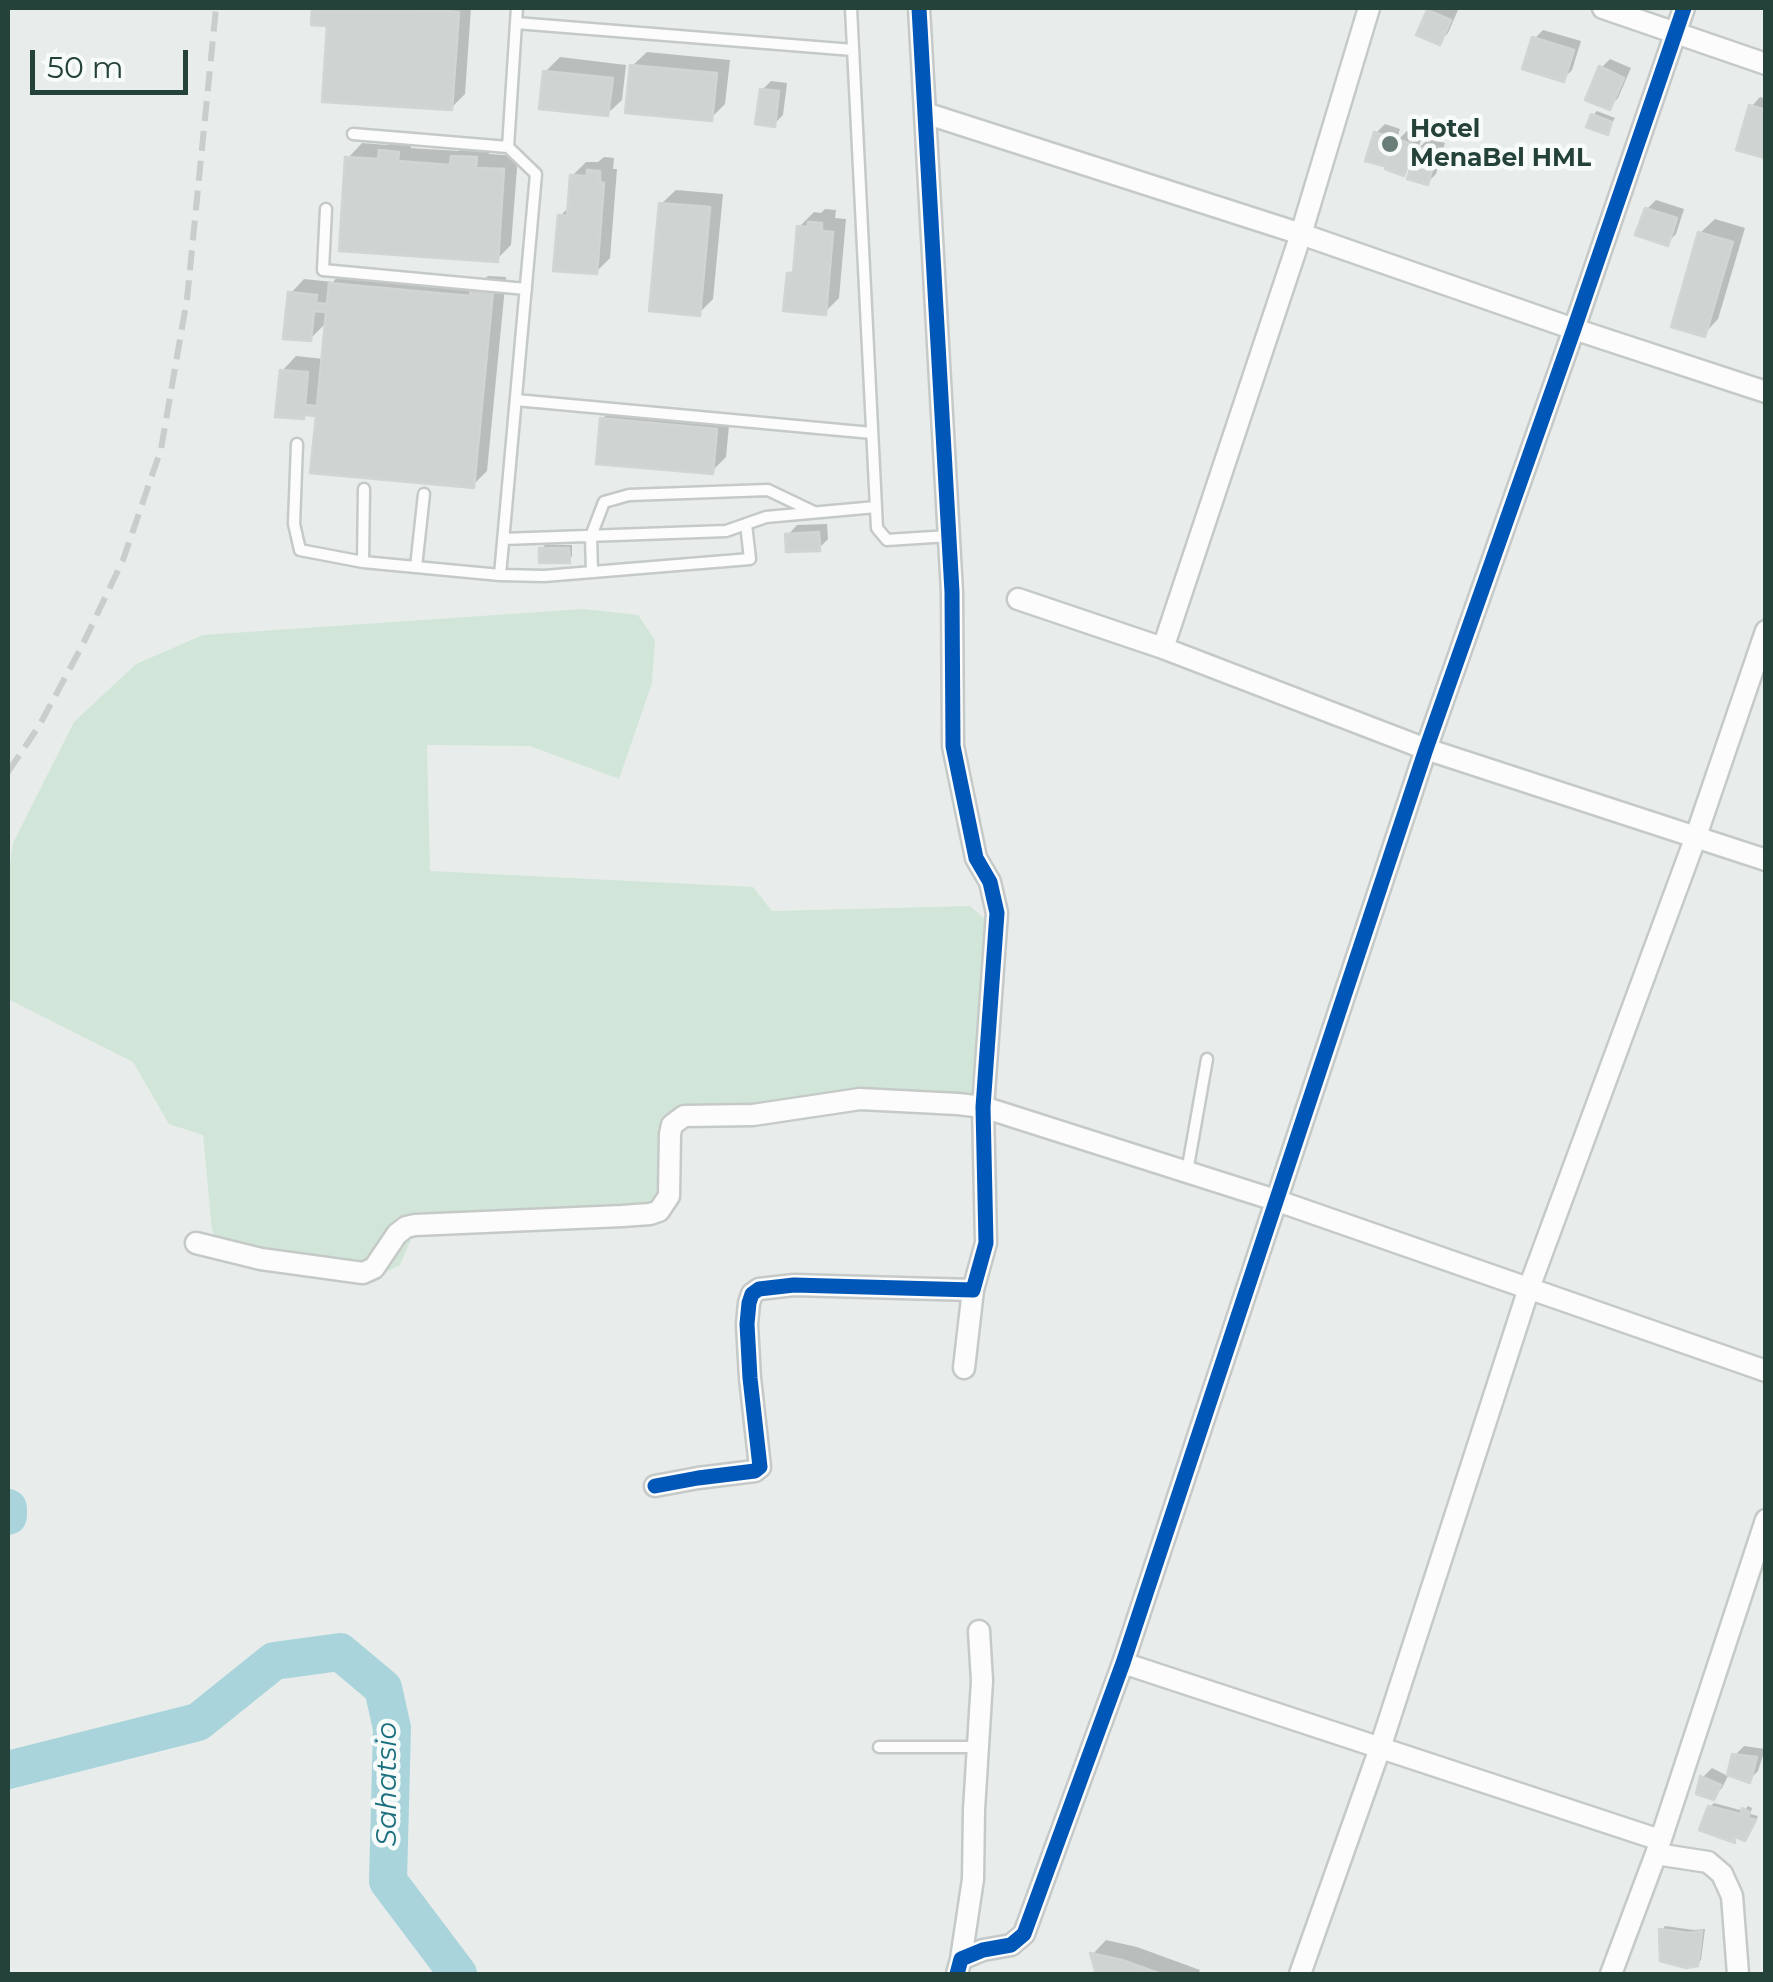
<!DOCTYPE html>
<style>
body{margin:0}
#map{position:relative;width:1773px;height:1982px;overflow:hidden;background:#e8edeb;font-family:Montserrat,sans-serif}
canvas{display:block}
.frame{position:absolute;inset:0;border:10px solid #24423a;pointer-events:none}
.scale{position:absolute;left:30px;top:50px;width:158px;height:45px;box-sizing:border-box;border:5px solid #24423a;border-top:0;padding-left:12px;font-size:30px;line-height:35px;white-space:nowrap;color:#24423a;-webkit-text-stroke:8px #f7fbf9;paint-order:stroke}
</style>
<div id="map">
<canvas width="1773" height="1982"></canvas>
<div class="frame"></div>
<div class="scale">50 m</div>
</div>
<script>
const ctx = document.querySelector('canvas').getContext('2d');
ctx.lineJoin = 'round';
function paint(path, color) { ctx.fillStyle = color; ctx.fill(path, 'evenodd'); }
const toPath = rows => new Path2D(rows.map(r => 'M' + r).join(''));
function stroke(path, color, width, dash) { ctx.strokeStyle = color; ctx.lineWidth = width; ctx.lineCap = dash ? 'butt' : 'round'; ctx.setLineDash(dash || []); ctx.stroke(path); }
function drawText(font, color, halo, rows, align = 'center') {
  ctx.font = font + ' Montserrat,sans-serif'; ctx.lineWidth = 9; ctx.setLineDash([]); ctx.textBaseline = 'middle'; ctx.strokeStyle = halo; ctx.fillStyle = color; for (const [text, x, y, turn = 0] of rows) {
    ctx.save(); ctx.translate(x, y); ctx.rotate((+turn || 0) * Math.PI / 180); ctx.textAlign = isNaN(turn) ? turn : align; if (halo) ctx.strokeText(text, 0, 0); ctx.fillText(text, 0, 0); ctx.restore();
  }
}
const green = toPath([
 [583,609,638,615,655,640,652,683,619,779,530,746,427,745,430,871,753,887,772,911,970,906,987,921,981,1108,682,1114,676,1204,659,1219,416,1228,400,1265,382,1274,218,1244,212,1230,203,1135,169,1124,133,1062,8,999,8,878,13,843,74,722,136,664,203,635]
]);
const shadow = toPath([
 [315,8,471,8,465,94,451,108,330,24,313,23],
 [1433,8,1451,8,1458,10,1448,33,1439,42,1429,11],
 [1543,30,1581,41,1572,70,1563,79,1534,39],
 [647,52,730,60,725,104,711,118,632,66],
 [560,57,626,65,622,100,607,114,545,72],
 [1610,59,1631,68,1618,98,1609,107,1601,68],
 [771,81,787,83,783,115,774,124,762,90],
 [1760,97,1766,99,1765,156,1751,107],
 [1597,111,1615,118,1607,132,1593,115],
 [1385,124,1400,129,1396,142,1407,131,1422,136,1418,149,1428,139,1445,143,1436,174,1427,183,1415,162,1403,173,1393,154,1383,164,1376,133],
 [396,137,412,138,411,148,459,151,468,142,490,144,489,154,518,156,511,245,497,259,348,158,362,143,388,145],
 [604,157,614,158,613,169,617,169,610,258,596,272,560,216,570,206,572,176,586,162,598,162],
 [676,190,723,194,713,299,699,313,661,204],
 [1656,200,1684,209,1676,234,1667,243,1647,209],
 [825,209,836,210,835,218,846,219,839,298,825,312,789,274,796,267,799,227,814,212,821,213],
 [1715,219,1745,228,1718,319,1704,334,1700,233],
 [345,269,481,282,488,276,506,277,487,471,473,485,319,414,307,413,303,417,282,371,296,356,324,359,328,321,310,339,290,294,304,279,333,282],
 [617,405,730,415,726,457,712,471,602,419],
 [827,524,828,539,819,548,788,535,797,525],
 [545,545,572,545,572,556,569,560,541,549],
 [1744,1746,1765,1749,1758,1771,1749,1780,1735,1755],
 [1712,1768,1728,1776,1722,1788,1713,1797,1699,1793,1703,1777],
 [1714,1803,1744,1811,1748,1806,1752,1808,1750,1814,1758,1816,1748,1834,1739,1835,1734,1840,1710,1807],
 [1665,1926,1694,1930,1705,1929,1701,1960,1697,1964,1662,1930],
 [1106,1940,1137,1947,1200,1970,1198,1974,1099,1974,1093,1954]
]);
const river = toPath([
 [8,1508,8,1516],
 [8,1770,198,1722,274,1661,340,1652,383,1688,392,1728,388,1881,458,1974]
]);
const building = toPath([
 [312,8,399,8,459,12,452,110,322,102,327,26,311,25,312,8],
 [1427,10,1451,20,1440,45,1416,35,1427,10],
 [1532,37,1574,50,1564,82,1522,69,1532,37],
 [630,65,717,73,712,121,625,113,630,65],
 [1599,66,1624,78,1610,110,1585,100,1599,66],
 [543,71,613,78,608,116,539,109,543,71],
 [760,89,779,91,775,127,755,124,760,89],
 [1749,105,1766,110,1765,158,1736,150,1749,105],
 [1591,114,1612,122,1608,135,1586,127,1591,114],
 [1374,132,1393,138,1384,166,1365,161,1374,132],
 [1396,139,1415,145,1404,176,1385,169,1396,139],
 [1417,147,1437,152,1428,185,1407,179,1417,147],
 [379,150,399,152,398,161,450,165,451,156,477,157,476,168,504,169,498,262,339,251,345,157,378,159,379,150],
 [587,170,600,171,600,182,604,183,597,274,553,271,558,215,567,216,570,175,587,176,587,170],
 [659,203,710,207,700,316,649,311,659,203],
 [1645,208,1677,218,1668,246,1635,235,1645,208],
 [808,222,822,223,822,231,833,232,826,315,783,311,787,273,793,273,797,226,808,227,808,222],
 [1698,232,1733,242,1705,337,1671,327,1698,232],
 [329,283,470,296,471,289,493,291,474,488,310,473,316,416,304,415,304,419,275,417,280,370,308,372,305,405,317,406,326,312,314,311,311,341,283,339,288,292,317,295,316,303,327,304,329,283],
 [600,418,717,429,713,474,596,464,600,418],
 [819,532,820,551,786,552,785,534,819,532],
 [539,548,569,548,570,563,539,563,539,548],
 [1732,1754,1757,1757,1750,1783,1727,1775,1732,1754],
 [1700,1776,1721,1785,1714,1800,1696,1794,1700,1776],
 [1708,1806,1741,1814,1742,1808,1750,1812,1748,1818,1756,1820,1745,1841,1734,1836,1735,1843,1699,1830,1708,1806],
 [1659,1929,1689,1933,1702,1931,1698,1966,1686,1968,1660,1961,1659,1929],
 [1090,1953,1122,1960,1161,1974,1096,1974,1090,1953]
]);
const lane = toPath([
 [517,8,516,23,853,50],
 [851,8,877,528,887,540,949,536],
 [353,134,508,147],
 [326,209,323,270,526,289],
 [516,400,872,433],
 [297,444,294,524,300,550,363,562,500,575,544,576,750,559,746,524],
 [503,539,726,531,766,517,876,507],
 [363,562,364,489],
 [416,567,424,494],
 [592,572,591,536,604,502,629,495,768,490,814,512],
 [500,575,536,174,508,147,516,23],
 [1187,1172,1207,1059],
 [879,1747,977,1747]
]);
const street = toPath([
 [1603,8,1766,64],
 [925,113,1301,234,1574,329,1766,392],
 [1018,599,1163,648,1426,749,1766,860],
 [1163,648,1301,234,1369,8],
 [196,1243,261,1259,363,1273,374,1268,397,1234,406,1227,415,1225,622,1216,650,1214,659,1211,669,1196,670,1134,672,1125,684,1116,753,1115,860,1099,958,1104,983,1107,1275,1200,1766,1371],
 [964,1368,973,1290],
 [655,1486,698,1478,755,1471,760,1467,750,1378,747,1324,749,1303,752,1294,759,1289,794,1285,973,1290,986,1243,983,1107,997,913,990,882,976,858,953,746,952,592,919,8],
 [1123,1663,1660,1840],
 [1656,1854,1708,1862,1722,1874,1732,1896,1738,1974],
 [961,1959,973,1879,974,1810,982,1681,979,1631],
 [957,1974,961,1959,983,1950,1011,1945,1024,1934,1123,1663,1426,749,1574,329,1684,8],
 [1300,1974,1380,1748,1529,1288,1695,839,1766,631],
 [1611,1974,1656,1854,1766,1520]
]);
const rail = toPath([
 [8,772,39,726,82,646,123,560,161,449,187,299,216,8]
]);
const cycleway = toPath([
 [655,1486,698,1478,755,1471,760,1467,750,1378,747,1324,749,1303,752,1294,759,1289,794,1285,973,1290,986,1243,983,1107,997,913,990,882,976,858,953,746,952,592,919,8],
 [957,1974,961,1959,983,1950,1011,1945,1024,1934,1123,1663,1426,749,1574,329,1684,8]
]);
const markers = [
 [1390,144,10,"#697e78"]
];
const poiNames = [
 ["Hotel",1410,130],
 ["MenaBel HML",1410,159]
];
const waterNames = [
 ["Sahatsio",388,1784,-90]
];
paint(green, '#d1e6d8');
paint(shadow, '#0003');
stroke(river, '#a9d4db', 38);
paint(building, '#cfd4d2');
stroke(building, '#d1d6d4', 2.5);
stroke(lane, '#c5cac8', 15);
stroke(street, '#c5cac8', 25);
stroke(lane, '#fcfcfc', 10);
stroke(street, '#fcfcfc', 20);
stroke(rail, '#c9cdcc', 6, [20, 10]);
stroke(cycleway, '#0057b8', 15);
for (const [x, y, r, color] of markers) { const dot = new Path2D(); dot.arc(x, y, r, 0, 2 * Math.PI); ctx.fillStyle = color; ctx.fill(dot); stroke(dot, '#f7fbf9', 4); }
drawText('bold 25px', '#24423a', '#f7fbf9', poiNames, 'left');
drawText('italic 28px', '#1c6f80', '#f7fbf9', waterNames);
</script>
